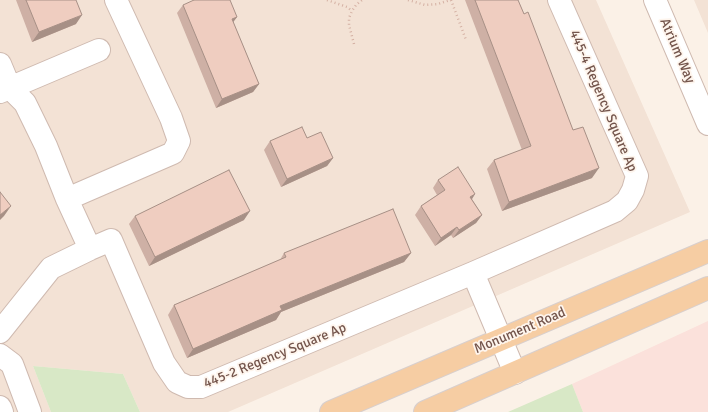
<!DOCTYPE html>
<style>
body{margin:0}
canvas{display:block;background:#fbf1e7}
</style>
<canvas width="708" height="412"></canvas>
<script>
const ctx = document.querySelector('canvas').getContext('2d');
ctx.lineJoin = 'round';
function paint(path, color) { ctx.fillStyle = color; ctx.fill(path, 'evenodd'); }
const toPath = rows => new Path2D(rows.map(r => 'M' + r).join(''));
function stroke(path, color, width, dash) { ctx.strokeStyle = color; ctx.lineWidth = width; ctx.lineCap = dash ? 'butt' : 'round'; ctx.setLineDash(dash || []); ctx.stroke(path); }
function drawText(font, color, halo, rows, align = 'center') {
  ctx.font = font + ' Signika,sans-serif'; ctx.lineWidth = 3.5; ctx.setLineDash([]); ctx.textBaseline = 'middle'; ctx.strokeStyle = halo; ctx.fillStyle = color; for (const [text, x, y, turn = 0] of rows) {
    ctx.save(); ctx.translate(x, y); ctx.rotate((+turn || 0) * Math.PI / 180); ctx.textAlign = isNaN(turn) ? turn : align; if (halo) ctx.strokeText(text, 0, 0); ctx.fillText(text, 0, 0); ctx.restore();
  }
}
const residential = toPath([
 [0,0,596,0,690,212,228,412,140,412,123,374,33,366,51,412,0,412],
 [694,0,708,0,708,33]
]);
const commercial = toPath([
 [708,321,708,412,583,412,572,384]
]);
const green = toPath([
 [33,366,123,374,140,412,51,412],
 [572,384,583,412,508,412]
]);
const path = toPath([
 [327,0,347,7,352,11],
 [408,0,425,5,438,4,450,0],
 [451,0,466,40],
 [354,44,349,25,349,18,352,11,356,5,362,0]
]);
const minor = toPath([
 [655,0,708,124],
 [0,64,10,88,25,103,46,146,67,199,90,249],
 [0,92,99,50],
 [67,199,173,153,179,141,171,118,116,0],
 [473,273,515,373],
 [0,332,51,268,90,249,111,240,164,363,177,382,188,387,201,387,473,273,615,211,627,201,633,190,637,176,559,0],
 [0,355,12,364,30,412],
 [0,407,2,412]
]);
const major = toPath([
 [331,412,708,251],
 [425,412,708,288]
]);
const wall = toPath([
 [16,0,76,0,76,24,32,42],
 [465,0,518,0,524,14,573,130,592,178,502,211,487,169,494,160,522,150],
 [183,5,237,17,233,22,259,84,253,92,216,108,177,13],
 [307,138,333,158,327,166,281,187,264,150,270,141],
 [438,180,475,194,472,199,482,215,476,223,453,238,451,235,435,246,415,215,421,206,437,195,433,188],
 [135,216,244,220,149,266,129,224],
 [284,253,411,253,404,262,281,312,276,320,187,358,168,315,174,305,280,260]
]);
const shadedWall = toPath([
 [82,15,76,24,32,42,39,32],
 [237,17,231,25,232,19],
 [259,84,253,92,216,108,222,99],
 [333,158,327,166,281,187,287,179],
 [599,168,592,178,502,211,509,202],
 [475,194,470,202,470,197],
 [11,206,4,216,0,220,0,215],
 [250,211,244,220,149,266,155,257],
 [482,215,476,223,453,238,459,230],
 [457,227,451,235,435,246,441,238],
 [411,253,404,262,281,312,276,320,187,358,193,349,280,306]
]);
const building = toPath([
 [26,0,76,0,82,15,39,32,26,0],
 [194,0,230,0,237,17,232,19,259,84,222,99,183,5,194,0],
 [475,0,518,0,524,14,528,12,573,130,583,127,599,168,509,202,494,160,531,146,475,0],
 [302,127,307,138,321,132,333,158,287,179,270,141,302,127],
 [458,167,475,194,470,197,482,215,459,230,457,227,441,238,421,206,445,190,438,180,458,167],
 [229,170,250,211,155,257,135,216,229,170],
 [0,192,11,206,0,215,0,192],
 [393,209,411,253,280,306,282,310,193,349,174,305,286,257,284,253,393,209]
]);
const streetNames = [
 ["Atrium Way",677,51,67],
 ["445-4 Regency Square Ap",603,101,67],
 ["Monument Road",520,331,-23],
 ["445-2 Regency Square Ap",275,356,-22]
];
paint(residential, '#f3e2d5');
paint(commercial, '#fbe1db');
paint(green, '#d8e8c6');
stroke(minor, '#cfbab0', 24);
stroke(major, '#d8cfcd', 24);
stroke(path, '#d4b0a3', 2.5, [1, 3]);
stroke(minor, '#fff', 22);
stroke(major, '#f6cda3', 22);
paint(wall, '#ceb0a5');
paint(shadedWall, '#a79086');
paint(building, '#efcdc0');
stroke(building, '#a79086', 1);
drawText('14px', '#74554c', '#fef5ed', streetNames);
</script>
